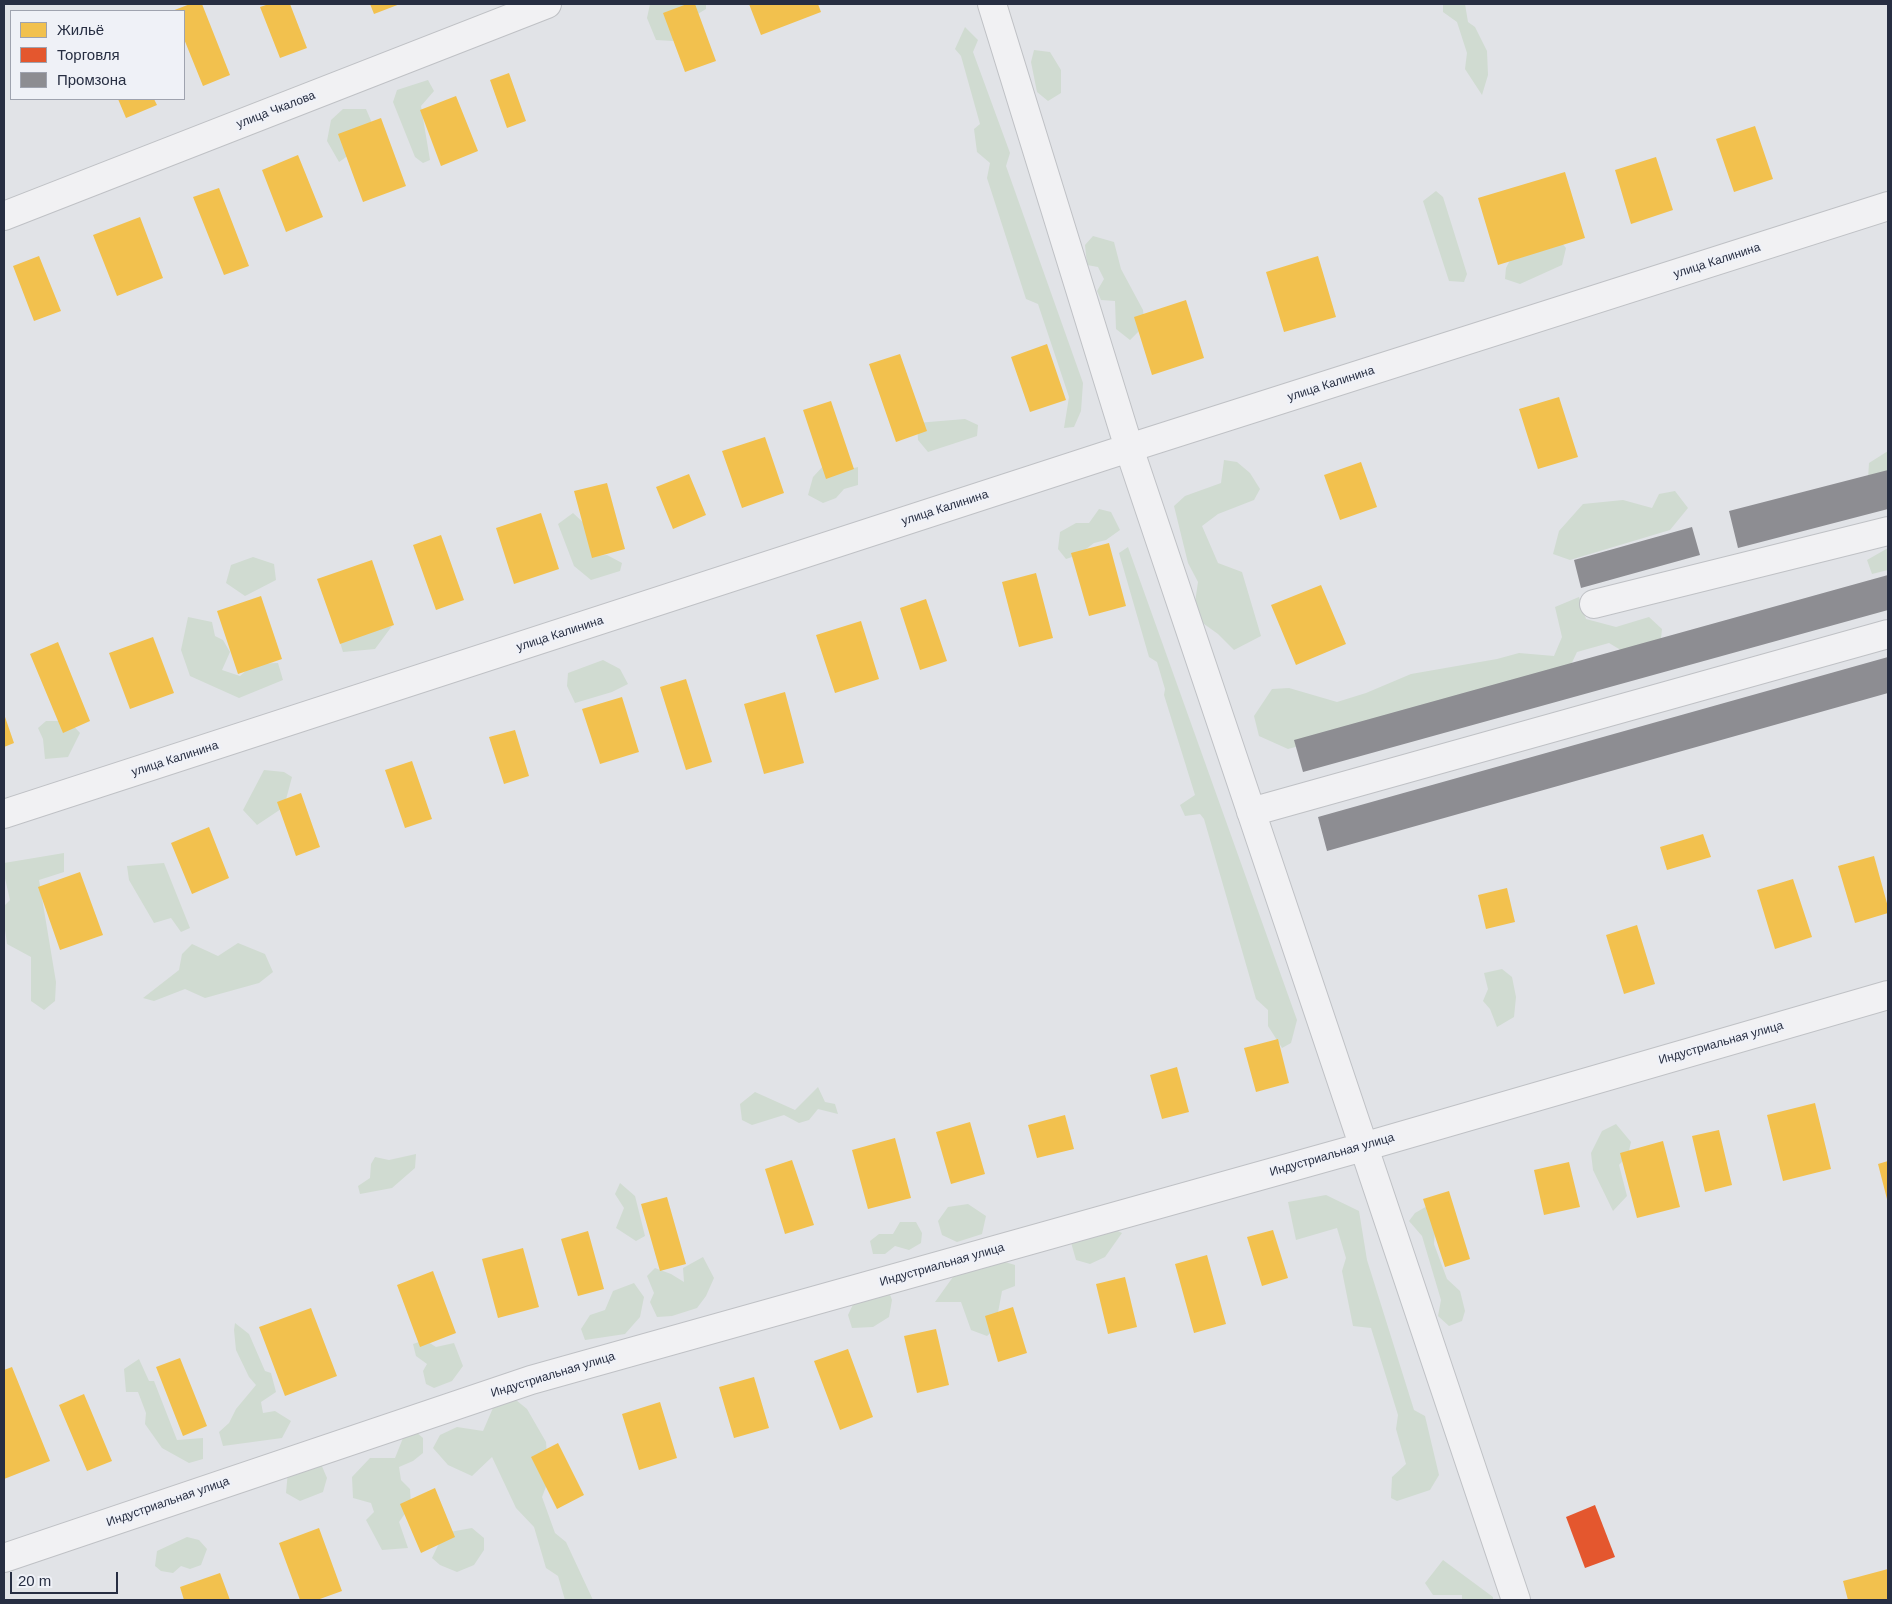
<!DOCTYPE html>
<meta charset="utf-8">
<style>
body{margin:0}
#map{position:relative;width:1892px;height:1604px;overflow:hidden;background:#e1e3e7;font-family:Arial,sans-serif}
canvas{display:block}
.frame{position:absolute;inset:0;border:5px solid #272e42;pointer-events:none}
.legend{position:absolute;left:10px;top:10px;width:175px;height:90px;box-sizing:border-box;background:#eff1f7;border:1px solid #9fa3af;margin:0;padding:6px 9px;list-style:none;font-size:15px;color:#272e42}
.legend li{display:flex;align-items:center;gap:10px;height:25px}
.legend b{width:25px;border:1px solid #9fa3af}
.scale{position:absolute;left:10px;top:1572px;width:108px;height:22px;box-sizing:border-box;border:2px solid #272e42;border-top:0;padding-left:6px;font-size:15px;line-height:18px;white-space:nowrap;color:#272e42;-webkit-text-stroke:4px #eff1f7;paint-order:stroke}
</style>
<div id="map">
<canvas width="1892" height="1604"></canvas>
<div class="frame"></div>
<ul class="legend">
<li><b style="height:14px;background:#f2c14e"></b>Жильё</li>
<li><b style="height:14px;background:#e4572e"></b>Торговля</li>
<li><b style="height:14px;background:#8d8d92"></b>Промзона</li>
</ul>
<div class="scale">20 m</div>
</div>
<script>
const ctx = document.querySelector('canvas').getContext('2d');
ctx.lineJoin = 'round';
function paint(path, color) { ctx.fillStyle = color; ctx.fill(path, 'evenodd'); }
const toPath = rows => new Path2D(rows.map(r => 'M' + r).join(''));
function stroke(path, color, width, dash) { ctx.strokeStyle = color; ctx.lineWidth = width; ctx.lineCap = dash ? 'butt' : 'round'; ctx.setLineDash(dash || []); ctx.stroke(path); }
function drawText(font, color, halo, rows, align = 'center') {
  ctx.font = font + ' Arial,sans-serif'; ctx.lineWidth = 5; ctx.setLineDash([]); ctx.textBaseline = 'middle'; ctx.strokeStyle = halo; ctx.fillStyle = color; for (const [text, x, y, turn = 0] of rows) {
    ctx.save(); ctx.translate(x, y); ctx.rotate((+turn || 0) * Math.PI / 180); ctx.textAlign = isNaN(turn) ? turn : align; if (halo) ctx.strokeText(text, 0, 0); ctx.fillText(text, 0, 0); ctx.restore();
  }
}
const green = toPath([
 [650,4,706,4,706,9,691,18,673,41,656,40,647,18],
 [1443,4,1465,4,1468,22,1475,27,1487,51,1488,75,1482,95,1465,69,1467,53,1457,22,1443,12],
 [965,27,978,40,973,52,1010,153,1006,166,1083,383,1081,411,1074,427,1064,428,1069,397,1038,304,1026,299,987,178,990,163,977,152,974,129,980,124,961,56,955,49],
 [1034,50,1050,52,1061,70,1061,93,1048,101,1037,92,1031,62],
 [428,80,434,91,421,106,430,160,423,163,415,157,393,102,397,90],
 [343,109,366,109,372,123,349,155,339,162,327,141,331,120],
 [1436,191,1443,197,1467,274,1464,282,1449,281,1423,201],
 [1093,236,1114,242,1121,269,1143,310,1145,325,1130,340,1116,329,1115,301,1101,300,1097,291,1104,279,1098,267,1087,265,1085,245],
 [1560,241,1566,248,1562,265,1520,284,1505,279,1506,268,1513,254],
 [965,419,978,425,977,436,928,452,918,440,917,423],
 [1888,451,1888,478,1868,479,1869,463],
 [1224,460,1237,462,1250,473,1260,489,1254,500,1218,514,1202,526,1218,563,1242,572,1261,636,1234,650,1218,634,1193,616,1198,582,1188,563,1174,506,1185,496,1221,483],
 [825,464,842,471,858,467,858,485,844,489,836,498,823,503,808,495,813,477],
 [1675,491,1688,508,1670,530,1570,560,1553,554,1559,531,1583,504,1623,500,1652,508,1659,494],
 [1099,509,1111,512,1120,530,1106,540,1094,543,1078,555,1066,559,1058,549,1060,532,1076,523,1089,523],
 [573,513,586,525,594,556,607,555,622,563,620,571,591,580,574,566,558,524],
 [1128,547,1297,1020,1291,1043,1282,1048,1268,1026,1268,1010,1256,999,1204,819,1200,814,1185,816,1180,805,1195,795,1164,695,1165,689,1157,662,1149,657,1119,553],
 [1888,548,1888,570,1872,574,1867,560],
 [253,557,274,564,276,580,245,596,226,583,231,565],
 [1579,597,1586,619,1616,627,1649,617,1662,629,1660,648,1629,655,1609,643,1577,652,1567,673,1288,749,1259,736,1254,716,1272,689,1289,688,1337,702,1366,693,1411,674,1497,659,1519,653,1554,656,1562,637,1555,607],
 [188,617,212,622,215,636,223,640,230,652,222,670,240,676,254,664,278,663,283,680,239,698,190,676,181,650],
 [392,626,375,649,343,652,338,636],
 [603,660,620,669,628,684,612,692,575,703,567,686,568,673],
 [46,721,69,721,80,733,68,757,45,759,43,739,38,728],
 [264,770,284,772,292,777,284,807,257,825,243,810],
 [64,853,64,872,39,880,56,982,55,1001,44,1010,31,1001,31,957,7,944,4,922,4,906,10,900,4,874,4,863],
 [164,863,190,928,181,932,171,918,154,923,129,880,127,866],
 [238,943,265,954,273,972,259,983,205,998,185,989,154,1001,143,998,179,970,182,954,192,944,218,956],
 [1502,969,1512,977,1516,997,1514,1017,1497,1027,1490,1009,1483,1001,1488,989,1484,973],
 [818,1087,825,1102,835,1104,838,1114,818,1109,809,1120,799,1123,784,1115,752,1125,742,1120,740,1104,755,1092,795,1110],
 [1616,1124,1631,1142,1628,1155,1619,1165,1627,1196,1613,1211,1593,1170,1591,1153,1602,1131],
 [416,1154,415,1168,392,1188,360,1194,358,1186,370,1178,371,1164,375,1157,389,1160],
 [620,1183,635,1196,645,1236,636,1241,616,1228,624,1208,615,1194],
 [1326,1195,1359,1211,1367,1260,1414,1410,1425,1416,1439,1475,1430,1490,1397,1501,1391,1498,1392,1477,1406,1464,1396,1429,1398,1415,1371,1328,1353,1326,1342,1271,1346,1258,1337,1228,1296,1240,1288,1202],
 [968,1204,986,1216,982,1234,957,1242,942,1235,938,1221,948,1207],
 [1429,1205,1436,1214,1434,1244,1447,1279,1460,1291,1465,1311,1462,1321,1449,1326,1438,1316,1441,1300,1422,1236,1409,1221,1415,1213],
 [900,1222,916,1222,922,1233,921,1243,909,1250,895,1246,885,1254,873,1254,870,1241,879,1234,893,1234],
 [1106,1225,1122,1233,1105,1257,1090,1264,1076,1260,1070,1239],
 [703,1257,714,1278,706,1296,697,1308,672,1316,657,1317,650,1302,654,1293,647,1276,655,1268,671,1274,684,1282,683,1268],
 [989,1257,1015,1265,1015,1286,1002,1291,995,1329,987,1336,971,1330,961,1302,935,1302,963,1263],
 [634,1283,644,1297,640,1317,625,1334,585,1340,581,1329,590,1315,605,1310,613,1291],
 [888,1289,892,1300,889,1317,873,1327,852,1328,848,1315,858,1294],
 [235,1323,249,1334,265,1371,271,1373,276,1392,261,1402,263,1413,275,1411,291,1421,282,1438,223,1446,219,1432,229,1423,236,1409,256,1385,249,1377,236,1350,234,1330],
 [425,1340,436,1347,454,1343,463,1366,452,1381,434,1388,426,1384,423,1371,427,1364,416,1356,413,1344],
 [139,1359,149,1381,154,1381,177,1440,203,1438,203,1459,189,1463,162,1448,145,1424,146,1413,138,1392,126,1392,124,1369],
 [511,1396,527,1409,546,1442,549,1479,542,1497,555,1533,566,1542,593,1600,565,1600,558,1576,546,1568,534,1527,516,1508,492,1457,472,1476,448,1465,433,1448,440,1435,457,1427,483,1431,496,1401],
 [415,1431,423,1438,423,1453,413,1461,399,1467,401,1480,410,1489,411,1505,399,1522,408,1548,382,1550,366,1520,374,1512,371,1503,353,1498,352,1477,370,1458,395,1458,403,1438],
 [321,1464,327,1478,323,1492,300,1501,286,1493,288,1471],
 [472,1528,484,1538,484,1550,474,1565,457,1572,440,1565,432,1558,444,1533],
 [187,1537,199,1540,207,1549,201,1565,190,1569,181,1566,173,1573,161,1571,155,1566,157,1551],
 [1443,1560,1493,1597,1493,1600,1462,1600,1462,1595,1433,1595,1425,1583]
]);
const homes = toPath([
 [190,4,202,4,230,75,203,86,184,39,184,11,172,11],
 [269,4,290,4,307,48,280,58,260,7],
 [370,4,400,4,374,14],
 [687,4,695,4,716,61,685,72,663,13],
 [749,4,818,4,821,12,761,35],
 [509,73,526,121,507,128,490,80],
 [456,96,478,151,441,166,420,110],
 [118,99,154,99,157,105,126,118],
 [381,118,406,186,363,202,338,134],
 [1755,126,1773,179,1734,192,1716,139],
 [298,155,323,217,286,232,262,170],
 [1656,157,1673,210,1631,224,1615,170],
 [1565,172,1585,238,1498,265,1478,198],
 [219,188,249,266,224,275,193,197],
 [140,217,163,278,117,296,93,235],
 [39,256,61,311,34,321,13,266],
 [1318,256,1336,317,1284,332,1266,272],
 [1186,300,1204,358,1152,375,1134,317],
 [1047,344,1066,400,1030,412,1011,357],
 [900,354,927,431,896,442,869,364],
 [1559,397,1578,457,1538,469,1519,409],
 [831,401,854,469,826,479,803,410],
 [765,437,784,493,742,508,722,451],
 [1361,462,1377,507,1340,520,1324,475],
 [689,474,706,515,673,529,656,487],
 [607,483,625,549,592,558,574,491],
 [541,513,559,569,514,584,496,528],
 [441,535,464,600,436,610,413,545],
 [1109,543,1126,606,1089,616,1071,553],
 [372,560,394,625,340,644,317,579],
 [1036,573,1053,638,1019,647,1002,582],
 [1321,585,1346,644,1296,665,1271,605],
 [261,596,282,659,238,674,217,611],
 [926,599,947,661,920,670,900,608],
 [861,621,879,679,835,693,816,635],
 [153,637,174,693,130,709,109,653],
 [58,642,90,721,63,733,30,654],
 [686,679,712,762,686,770,660,687],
 [785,692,804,763,764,774,744,704],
 [622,697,639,752,600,764,582,709],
 [4,714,14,743,4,747],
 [515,730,529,776,504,784,489,737],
 [412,761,432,819,405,828,385,770],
 [301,793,320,847,296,856,277,802],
 [209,827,229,878,192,894,171,843],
 [1703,834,1711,857,1667,870,1660,847],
 [1874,856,1888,907,1888,913,1855,923,1838,866],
 [80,872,103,935,60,950,38,887],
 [1793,879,1812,937,1775,949,1757,890],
 [1507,888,1515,922,1486,929,1478,895],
 [1637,925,1655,984,1624,994,1606,935],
 [1278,1039,1289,1083,1256,1092,1244,1048],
 [1177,1067,1189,1112,1162,1119,1150,1075],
 [1815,1103,1831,1169,1783,1181,1767,1115],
 [1065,1115,1074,1149,1037,1158,1028,1125],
 [970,1122,985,1174,951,1184,936,1132],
 [1719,1130,1732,1185,1705,1192,1692,1136],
 [895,1138,911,1198,868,1209,852,1150],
 [1663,1141,1680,1207,1637,1218,1620,1153],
 [792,1160,814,1225,785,1234,765,1169],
 [1888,1161,1888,1203,1878,1164],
 [1569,1162,1580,1207,1544,1215,1534,1170],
 [1449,1191,1470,1259,1445,1267,1423,1199],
 [667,1197,686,1264,660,1271,641,1204],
 [1273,1230,1288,1278,1262,1286,1247,1237],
 [588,1231,604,1289,578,1296,561,1239],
 [523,1248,539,1307,498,1318,482,1259],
 [1207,1255,1226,1324,1194,1333,1175,1264],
 [433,1271,456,1333,420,1347,397,1285],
 [1125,1277,1137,1327,1108,1334,1096,1284],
 [1013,1307,1027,1353,998,1362,985,1316],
 [311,1308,337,1376,285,1396,259,1327],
 [936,1329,949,1385,917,1393,904,1336],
 [848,1349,873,1417,840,1430,814,1361],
 [180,1358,207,1426,183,1436,156,1367],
 [12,1367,50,1461,4,1479,4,1370],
 [754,1377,769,1428,734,1438,719,1387],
 [84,1394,112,1461,87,1471,59,1405],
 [660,1402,677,1458,639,1470,622,1414],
 [558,1443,584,1495,557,1509,531,1457],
 [435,1488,455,1537,421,1553,400,1504],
 [319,1528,342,1591,317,1600,300,1600,279,1543],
 [1888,1569,1888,1600,1848,1600,1843,1581],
 [220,1573,230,1600,184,1600,180,1587]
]);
const shops = toPath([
 [1595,1505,1615,1557,1585,1568,1566,1517]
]);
const industry = toPath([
 [1888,470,1888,509,1738,548,1729,511],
 [1692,527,1700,555,1581,588,1574,560],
 [1888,575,1888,610,1303,772,1294,740],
 [1888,657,1888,693,1327,851,1318,817]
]);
const minor = toPath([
 [992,4,1129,448,1516,1600],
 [4,216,547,4],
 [1594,604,1888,531],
 [1251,812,1888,634],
 [4,814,1129,448,1888,206],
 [4,1558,531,1380,1363,1147,1888,995]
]);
const streetNames = [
 ["улица Чкалова",276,110,-21],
 ["улица Калинина",1717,261,-18],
 ["улица Калинина",1331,384,-18],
 ["улица Калинина",945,508,-18],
 ["улица Калинина",560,634,-18],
 ["улица Калинина",175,759,-18],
 ["Индустриальная улица",1721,1043,-16],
 ["Индустриальная улица",1332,1155,-16],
 ["Индустриальная улица",942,1265,-16],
 ["Индустриальная улица",553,1375,-17],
 ["Индустриальная улица",168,1502,-19]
];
paint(green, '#d0dbd1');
paint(homes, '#f2c14e');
paint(shops, '#e4572e');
paint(industry, '#8d8d92');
stroke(minor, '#bfc1c5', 30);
stroke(minor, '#f1f1f3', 28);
drawText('12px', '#272e42', '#eff1f7', streetNames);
</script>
